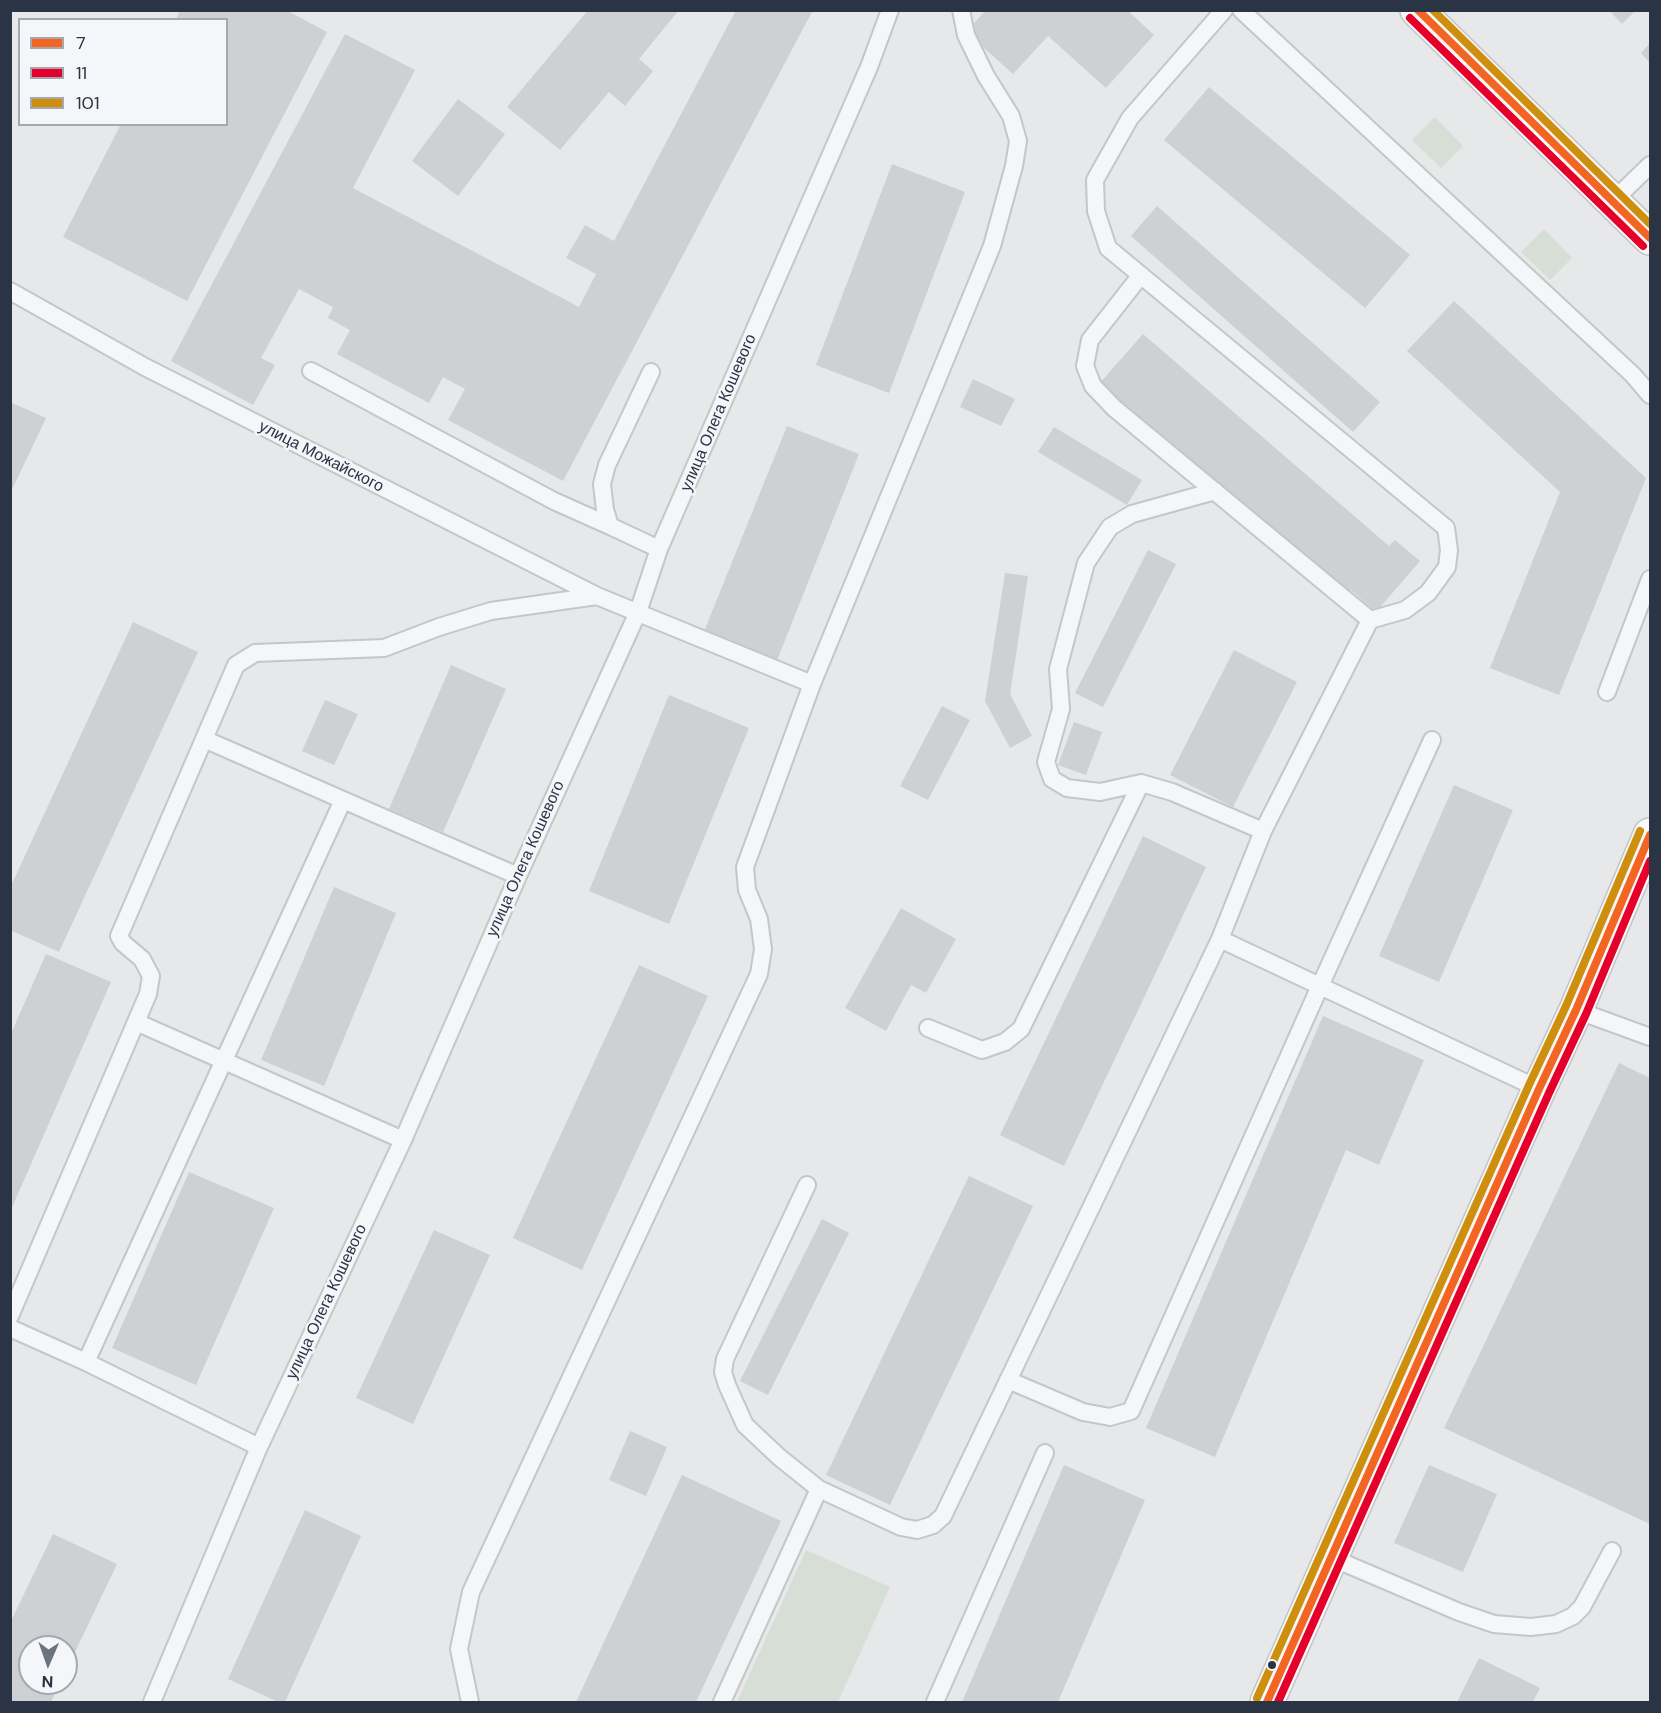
<!DOCTYPE html>
<meta charset="utf-8">
<style>
body{margin:0}
#map{position:relative;width:1661px;height:1713px;overflow:hidden;background:#e6e8ea;font-family:"DM Sans",sans-serif}
canvas{display:block}
.frame{position:absolute;inset:0;border:12px solid #2b3445;pointer-events:none}
.legend{position:absolute;left:18px;top:18px;width:210px;height:108px;box-sizing:border-box;background:#f4f6f9;border:2px solid #a4a8b1;margin:0;padding:8px 10px;list-style:none;font-size:18px;color:#2b3445}
.legend li{display:flex;align-items:center;gap:12px;height:30px}
.legend b{width:30px;border:2px solid #a4a8b1}
.north{position:absolute;left:18px;top:1635px;width:60px;height:60px;box-sizing:border-box;background:#f4f6f9;border:2px solid #a4a8b1;border-radius:50%;rotate:182deg;font-size:16px;font-weight:700;line-height:24px;text-align:center;color:#2b3445}
.north::after{content:'';display:block;margin:auto;width:21px;height:27px;background:#6c737f;clip-path:polygon(50% 0,100% 100%,50% 72%,0 100%)}
</style>
<div id="map">
<canvas width="1661" height="1713"></canvas>
<div class="frame"></div>
<ul class="legend">
<li><b style="height:8px;background:#f26522"></b>7</li>
<li><b style="height:8px;background:#e4002b"></b>11</li>
<li><b style="height:8px;background:#ce8f0e"></b>101</li>
</ul>
<div class="north">N</div>
</div>
<script>
const ctx = document.querySelector('canvas').getContext('2d');
ctx.lineJoin = 'round';
function paint(path, color) { ctx.fillStyle = color; ctx.fill(path, 'evenodd'); }
const toPath = rows => new Path2D(rows.map(r => 'M' + r).join(''));
function stroke(path, color, width, dash) { ctx.strokeStyle = color; ctx.lineWidth = width; ctx.lineCap = dash ? 'butt' : 'round'; ctx.setLineDash(dash || []); ctx.stroke(path); }
function drawText(font, color, halo, rows, align = 'center') {
  ctx.font = font + ' "DM Sans",sans-serif'; ctx.lineWidth = 5; ctx.setLineDash([]); ctx.textBaseline = 'middle'; ctx.strokeStyle = halo; ctx.fillStyle = color; for (const [text, x, y, turn = 0] of rows) {
    ctx.save(); ctx.translate(x, y); ctx.rotate((+turn || 0) * Math.PI / 180); ctx.textAlign = isNaN(turn) ? turn : align; if (halo) ctx.strokeText(text, 0, 0); ctx.fillText(text, 0, 0); ctx.restore();
  }
}
const green = toPath([
 [1435,117,1463,146,1441,168,1412,140],
 [1544,229,1572,258,1550,280,1521,252],
 [806,1550,890,1587,838,1702,737,1702]
]);
const building = toPath([
 [180,10,286,10,327,32,187,301,63,237,121,124,226,124,226,20,176,20],
 [588,10,679,10,639,59,653,71,625,106,609,92,560,150,507,107],
 [736,10,813,10,563,481,448,420,465,389,443,377,429,403,337,354,350,330,328,318,333,307,299,289,261,358,275,365,253,405,171,361,345,34,415,70,353,188,579,307,596,274,566,258,585,225,614,241],
 [986,10,1127,10,1154,35,1106,88,1048,36,1013,74,966,32],
 [1609,10,1636,10,1622,24],
 [1650,43,1650,63,1641,53],
 [1209,87,1410,255,1365,308,1164,140],
 [458,99,505,134,458,196,412,161],
 [892,164,965,192,889,393,816,365],
 [1157,206,1380,402,1353,432,1131,236],
 [1454,301,1646,478,1559,695,1490,668,1560,492,1407,351],
 [1143,334,1389,546,1395,540,1420,561,1376,612,1351,590,1345,597,1099,384],
 [973,379,1015,399,1001,426,960,407],
 [10,402,46,418,10,494],
 [787,426,859,454,776,663,703,634],
 [1054,427,1142,480,1127,505,1038,452],
 [1148,550,1176,564,1103,707,1075,693],
 [1005,573,1028,576,1010,694,1032,736,1010,748,985,701],
 [133,622,198,652,59,952,10,930,10,888],
 [1234,650,1297,682,1233,807,1170,775],
 [451,665,506,689,443,832,389,809],
 [669,695,749,728,669,924,589,891],
 [325,700,358,714,334,765,302,751],
 [942,706,970,720,928,800,900,786],
 [1074,722,1102,732,1086,775,1058,765],
 [1454,785,1513,810,1439,982,1379,956],
 [1143,836,1206,867,1064,1166,1000,1135],
 [334,887,396,913,324,1086,261,1060],
 [901,908,956,939,926,993,911,985,886,1031,845,1008],
 [46,954,111,982,10,1212,10,1036],
 [639,965,708,996,582,1270,513,1238],
 [1323,1016,1424,1060,1379,1165,1346,1150,1215,1457,1146,1428],
 [1619,1063,1650,1078,1650,1524,1444,1428],
 [189,1172,274,1208,196,1385,112,1348],
 [969,1176,1033,1206,890,1505,826,1475],
 [822,1219,849,1233,768,1395,740,1381],
 [434,1230,490,1255,413,1424,356,1398],
 [630,1431,667,1447,646,1496,609,1480],
 [1064,1465,1145,1500,1058,1702,962,1702],
 [1429,1465,1497,1494,1463,1572,1394,1543],
 [682,1475,781,1521,696,1702,576,1702],
 [305,1510,361,1536,285,1702,278,1702,228,1679],
 [53,1534,117,1564,66,1671,66,1647,30,1647,30,1683,60,1683,51,1702,10,1702,10,1623],
 [1479,1658,1540,1688,1533,1702,1457,1702]
]);
const lane = toPath([
 [1241,10,1633,375,1650,395],
 [1612,202,1650,165],
 [1141,275,1090,340,1085,366,1093,386,1114,408,1370,620],
 [10,291,145,367,597,596,812,684],
 [311,371,554,501,610,526],
 [651,372,607,465,602,484,605,510,610,526,659,549],
 [1215,491,1132,514,1110,527,1086,563,1058,669,1061,709,1046,762,1052,779,1067,788,1100,792,1141,783,1172,792,1263,831],
 [1607,692,1650,579],
 [343,800,518,876],
 [1220,939,1539,1089],
 [1576,1010,1650,1037],
 [136,1022,403,1140],
 [928,1028,982,1050,1005,1042,1021,1029,1141,783],
 [807,1185,725,1359,723,1372,727,1385,745,1425,779,1457,819,1489,901,1527,917,1530,933,1525,943,1516,1220,939,1263,831,1370,620,1405,610,1428,593,1447,567,1449,550,1446,528,1108,248,1096,211,1095,180,1130,118,1224,10],
 [10,1316,148,994,151,976,142,959,123,943,119,936,236,665,255,653,384,648,439,627,491,611,597,596],
 [10,1328,86,1362,259,1447],
 [86,1362,343,800,204,739],
 [1008,1380,1083,1412,1110,1417,1131,1411,1320,986,1432,740],
 [1330,1557,1459,1612,1494,1624,1531,1627,1556,1624,1573,1616,1582,1607,1612,1551],
 [152,1702,259,1447,403,1140,518,876,638,612,659,549,869,67,890,10],
 [470,1702,459,1649,471,1592,759,974,763,949,759,919,747,890,745,867,812,684,992,246,1014,166,1018,141,1011,116,986,76,966,35,961,10],
 [722,1702,819,1489],
 [935,1702,1045,1453]
]);
const primary = toPath([
 [1417,10,1650,238],
 [1267,1702,1539,1089,1576,1010,1650,835]
]);
const bus1 = toPath([
 [1418,10,1650,238],
 [1267,1702,1539,1089,1576,1010,1650,835]
]);
const bus2 = toPath([
 [1410,18,1643,246],
 [1278,1702,1549,1093,1586,1014,1650,861]
]);
const bus3 = toPath([
 [1433,10,1650,224],
 [1257,1698,1529,1085,1566,1006,1640,831]
]);
const markers = [
 [1272,1665,5,"#2b3445"]
];
const streetNames = [
 ["улица Олега Кошевого",719,413,-67],
 ["улица Можайского",321,457,27],
 ["улица Олега Кошевого",526,859,-66],
 ["улица Олега Кошевого",327,1302,-65]
];
paint(green, '#d6ded6');
paint(building, '#ced0d3');
stroke(lane, '#c4c6c8', 20);
stroke(primary, '#c2c5c8', 36);
stroke(lane, '#f5f6f7', 16);
stroke(primary, '#f8f8f8', 33);
stroke(bus1, '#f26522', 8);
stroke(bus2, '#e4002b', 8);
stroke(bus3, '#ce8f0e', 8);
for (const [x, y, r, color] of markers) { const dot = new Path2D(); dot.arc(x, y, r, 0, 2 * Math.PI); ctx.fillStyle = color; ctx.fill(dot); stroke(dot, '#f4f6f9', 2); }
drawText('16px', '#2b3445', '#f4f6f9', streetNames);
</script>
